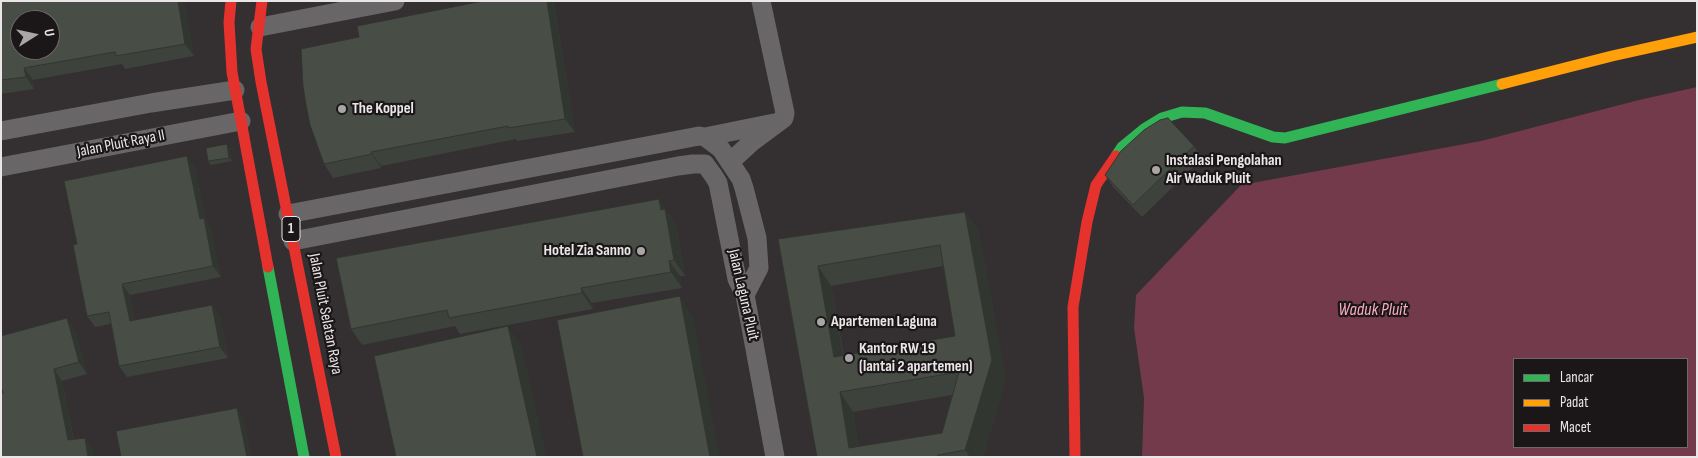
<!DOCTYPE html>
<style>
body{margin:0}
#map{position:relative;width:1698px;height:458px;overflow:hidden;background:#342f31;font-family:"Sofia Sans Condensed",sans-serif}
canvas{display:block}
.frame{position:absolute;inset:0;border:2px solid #eae6e7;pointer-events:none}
.legend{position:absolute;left:1513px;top:358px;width:175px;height:90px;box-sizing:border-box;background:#1b1718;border:1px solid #6e6a6b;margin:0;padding:6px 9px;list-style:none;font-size:15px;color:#eae6e7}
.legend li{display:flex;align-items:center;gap:10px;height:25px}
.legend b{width:25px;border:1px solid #6e6a6b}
.north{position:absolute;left:10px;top:10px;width:50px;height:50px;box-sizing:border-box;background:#1b1718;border:1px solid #6e6a6b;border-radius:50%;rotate:80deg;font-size:14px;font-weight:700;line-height:20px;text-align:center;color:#eae6e7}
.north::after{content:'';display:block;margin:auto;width:18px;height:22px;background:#aaa6a7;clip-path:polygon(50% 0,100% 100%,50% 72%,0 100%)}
</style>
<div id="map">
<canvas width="1698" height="458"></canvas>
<div class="frame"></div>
<ul class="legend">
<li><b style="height:6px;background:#30b455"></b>Lancar</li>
<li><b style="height:6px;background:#ff9f0a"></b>Padat</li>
<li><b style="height:6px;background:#e5322d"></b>Macet</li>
</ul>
<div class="north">U</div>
</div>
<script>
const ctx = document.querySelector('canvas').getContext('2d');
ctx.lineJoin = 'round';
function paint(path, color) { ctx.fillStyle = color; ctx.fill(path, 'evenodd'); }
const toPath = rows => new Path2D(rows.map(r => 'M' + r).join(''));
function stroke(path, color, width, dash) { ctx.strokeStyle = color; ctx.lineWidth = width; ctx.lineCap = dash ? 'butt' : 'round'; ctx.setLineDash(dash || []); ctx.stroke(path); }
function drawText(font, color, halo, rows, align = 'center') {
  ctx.font = font + ' "Sofia Sans Condensed",sans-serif'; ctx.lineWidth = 4.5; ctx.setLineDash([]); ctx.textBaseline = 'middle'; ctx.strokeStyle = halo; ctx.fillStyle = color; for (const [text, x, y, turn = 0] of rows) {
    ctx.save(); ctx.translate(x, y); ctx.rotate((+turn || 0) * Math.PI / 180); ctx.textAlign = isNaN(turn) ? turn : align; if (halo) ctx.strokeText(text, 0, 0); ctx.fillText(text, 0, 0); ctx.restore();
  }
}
const water = toPath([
 [1697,87,1697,457,1142,457,1144,398,1134,328,1136,295,1241,185,1481,141,1639,100],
 [1514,359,1687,359,1687,447,1514,447]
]);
const street = toPath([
 [260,27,395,1],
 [1,131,151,103,235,90],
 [705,137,774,123],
 [730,162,753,141,784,118,785,113,761,1],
 [1,167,241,121],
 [288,214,699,136,705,137,721,149,741,179,744,188,757,238,759,268,745,295],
 [293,241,678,166,693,164,705,164,713,175,718,183,737,279,745,295,775,457]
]);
const fast = toPath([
 [1116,156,1122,147,1144,129,1162,118,1182,112,1205,113,1273,137,1285,138,1502,84],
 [268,267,304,457]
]);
const slow = toPath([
 [1502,84,1612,56,1697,37]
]);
const jam = toPath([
 [231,1,229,22,232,72,268,267],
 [262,1,256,49,261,82,336,457],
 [1075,457,1073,307,1087,222,1096,185,1116,156]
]);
const wall = toPath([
 [1,1,184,1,194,56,125,69,122,64,33,80,34,89,1,94],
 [483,1,554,1,575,132,517,141,516,139,381,166,381,168,333,178,324,164,359,37],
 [1194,146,1203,158,1142,217,1113,187,1105,175],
 [229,147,232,161,211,165,208,161],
 [195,167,206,221,211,229,221,277,130,295,135,320,212,305,220,316,228,358,127,377,119,366,111,324,95,327,87,316,77,244],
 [965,212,979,232,1006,380,983,457,817,457,778,239],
 [943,266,955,336,844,355,831,286],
 [952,395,942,433,859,447,853,412],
 [670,215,676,225,685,276,680,276,682,288,592,303,593,309,460,334,455,326,362,345,351,329],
 [67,318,75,330,87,374,62,381,74,439,93,449,94,457,1,457,3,393]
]);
const shadedWall = toPath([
 [178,1,184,1,194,56,185,44],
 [547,1,554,1,554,2,575,132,565,119],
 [24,68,33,80,34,89,26,77],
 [227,144,229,147,232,161,229,158],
 [371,152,381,166,381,168,372,154],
 [187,156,195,167,206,221,211,229,221,277,213,266,200,219],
 [659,199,676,225,685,276,674,260,661,210],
 [965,212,979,232,1006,380,983,457,970,457,965,450],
 [669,261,680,276,682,288,671,272],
 [818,266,831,286,847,377,834,357],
 [122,284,130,295,137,332,130,321],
 [581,288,592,303,593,309,582,293],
 [680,296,693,316,720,457,710,457],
 [212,305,220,316,228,358,220,347],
 [67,318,75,330,87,374,79,362],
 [508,326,522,346,547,457,537,457],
 [54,369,62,381,76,452,68,440],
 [840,392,853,412,861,457,849,448],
 [237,408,244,418,252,457,247,457],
 [85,438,93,449,94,457,88,457]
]);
const building = toPath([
 [1,1,178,1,185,44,116,56,115,52,24,68,26,77,1,80,1,1],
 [20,20,50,20,50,50,20,50,20,20],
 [483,1,547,1,565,119,508,128,508,126,371,152,372,154,324,164,310,125,306,105,303,86,301,49,359,37,357,26,483,1],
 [1168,118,1194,146,1133,205,1105,175,1121,151,1144,130,1160,120,1168,118],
 [227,144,229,158,208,161,206,148,227,144],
 [187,156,200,219,204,218,213,266,122,284,130,321,212,305,220,347,119,366,109,312,87,316,73,245,77,244,64,181,187,156],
 [659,199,661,210,665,209,674,260,669,261,671,272,581,288,582,293,449,318,447,310,351,329,336,258,659,199],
 [965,212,992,360,965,450,938,455,938,457,817,457,778,239,965,212],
 [940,245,955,336,834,357,818,266,940,245],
 [959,372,942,433,849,448,840,392,959,372],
 [680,296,710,457,583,457,557,320,680,296],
 [67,318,79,362,54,369,68,440,85,438,88,457,1,457,1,394,3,393,1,386,1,336,67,318],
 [508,326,537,457,396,457,374,356,508,326],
 [237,408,247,457,121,457,116,431,237,408]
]);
const markers = [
 [342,109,5,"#aaa6a7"],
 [1156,170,5,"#aaa6a7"],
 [641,251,5,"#aaa6a7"],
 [821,322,5,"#aaa6a7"],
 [849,358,5,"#aaa6a7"]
];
const shields = [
 [291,229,18]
];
const shieldNames = [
 ["1",291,229]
];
const poiNames = [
 ["The Koppel",352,109],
 ["Instalasi Pengolahan",1166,161],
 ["Air Waduk Pluit",1166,179],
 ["Hotel Zia Sanno",631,251,"right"],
 ["Apartemen Laguna",831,322],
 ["Kantor RW 19",859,349],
 ["(lantai 2 apartemen)",859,367]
];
const streetNames = [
 ["Jalan Pluit Raya II",121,144,-11],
 ["Jalan Laguna Pluit",743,295,77],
 ["Jalan Pluit Selatan Raya",325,314,79]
];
const waterNames = [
 ["Waduk Pluit",1373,310]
];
paint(water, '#723a4a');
stroke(street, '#696667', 19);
stroke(fast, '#30b455', 11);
stroke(slow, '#ff9f0a', 11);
stroke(jam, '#e5322d', 11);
paint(wall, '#3e423c');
paint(shadedWall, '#323631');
paint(building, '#484d46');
stroke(building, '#323631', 1);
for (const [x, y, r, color] of markers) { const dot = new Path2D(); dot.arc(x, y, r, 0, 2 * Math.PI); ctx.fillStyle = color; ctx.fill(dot); stroke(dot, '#1b1718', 2); }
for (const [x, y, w] of shields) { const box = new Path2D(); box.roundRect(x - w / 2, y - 12.5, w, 25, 4); ctx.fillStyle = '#1b1718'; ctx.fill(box); stroke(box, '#eae6e7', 1); }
drawText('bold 15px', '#eae6e7', null, shieldNames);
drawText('bold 16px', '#eae6e7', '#1b1718', poiNames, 'left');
drawText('16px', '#eae6e7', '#1b1718', streetNames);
drawText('italic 18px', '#fbadc0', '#1b1718', waterNames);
</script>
